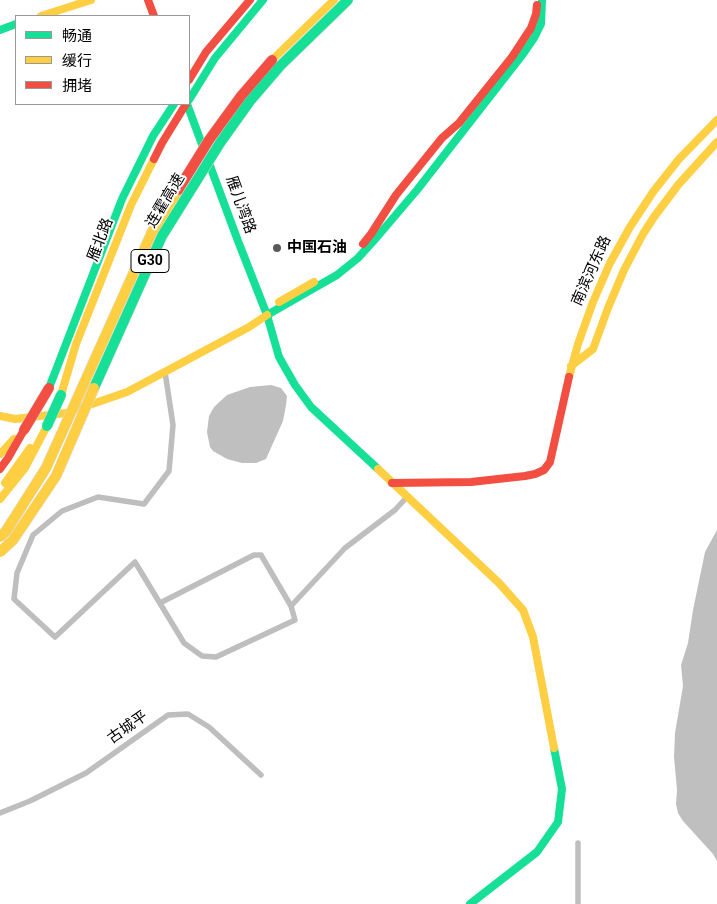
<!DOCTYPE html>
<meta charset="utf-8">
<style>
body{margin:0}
#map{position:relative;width:717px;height:904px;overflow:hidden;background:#fff;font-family:Roboto,"Noto Sans SC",sans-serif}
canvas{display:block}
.legend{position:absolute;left:15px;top:15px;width:175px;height:90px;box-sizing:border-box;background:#fff;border:1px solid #999;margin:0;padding:6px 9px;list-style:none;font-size:15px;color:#000}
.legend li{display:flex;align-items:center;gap:10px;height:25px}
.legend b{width:25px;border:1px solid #999}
</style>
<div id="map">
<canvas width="717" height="904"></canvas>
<ul class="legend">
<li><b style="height:6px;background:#16e098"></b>畅通</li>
<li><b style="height:6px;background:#ffcf43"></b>缓行</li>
<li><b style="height:6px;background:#f24e42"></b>拥堵</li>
</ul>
</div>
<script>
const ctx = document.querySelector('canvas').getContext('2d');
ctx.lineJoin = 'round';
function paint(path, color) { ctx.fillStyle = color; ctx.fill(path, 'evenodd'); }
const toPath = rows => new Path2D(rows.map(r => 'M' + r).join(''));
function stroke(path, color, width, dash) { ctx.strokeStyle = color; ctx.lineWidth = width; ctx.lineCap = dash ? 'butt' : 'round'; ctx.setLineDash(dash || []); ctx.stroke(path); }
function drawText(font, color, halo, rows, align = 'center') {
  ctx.font = font + ' Roboto,"Noto Sans SC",sans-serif'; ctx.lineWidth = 4; ctx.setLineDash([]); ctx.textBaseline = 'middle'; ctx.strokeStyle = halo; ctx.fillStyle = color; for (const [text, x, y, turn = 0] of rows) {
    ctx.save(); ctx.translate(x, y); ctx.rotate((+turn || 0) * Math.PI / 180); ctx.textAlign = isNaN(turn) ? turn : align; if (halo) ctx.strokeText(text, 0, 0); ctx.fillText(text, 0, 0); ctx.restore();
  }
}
const water = toPath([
 [271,385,281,388,287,396,286,405,283,421,266,459,256,463,242,463,227,459,213,451,210,447,207,432,209,416,214,407,227,395,250,387],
 [717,530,717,861,713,854,683,821,678,813,676,804,677,790,674,757,675,733,683,686,681,665,688,643,693,610,705,552]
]);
const street = toPath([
 [165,372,173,425,169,471,144,504,98,497,62,511,33,535,17,573,14,599,55,637,135,562,184,643,202,656,216,657,295,620,291,606,345,548,395,510,407,497],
 [160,603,254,555,261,555,291,606],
 [0,813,30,801,86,773,168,715,188,714,209,727,261,775],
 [578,843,578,904]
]);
const fast = toPath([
 [0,30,16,24],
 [189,100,215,58,263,0],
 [187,104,238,241,267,315,279,357,295,385,311,407,378,469],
 [267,315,337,275,358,258,377,237,417,190,523,54,534,38,541,24,542,0],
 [49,388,122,199,153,136,174,104],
 [470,904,537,852,558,822,562,789,554,748]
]);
const slow = toPath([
 [41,16,91,0],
 [272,60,334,0],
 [279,302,314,282],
 [571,366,593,349,608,308,624,270,643,234,654,217,678,185,717,142],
 [569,377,578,344,593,302,610,263,630,227,653,192,679,159,717,120],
 [61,395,76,344,131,205,154,159],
 [0,416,15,419,66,413,127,392,249,327,267,315],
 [0,454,14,439],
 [378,469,499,583,523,610,533,637,554,748],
 [5,483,30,448],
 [0,499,25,468,47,426]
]);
const jam = toPath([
 [148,0,154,16],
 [189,80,206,52,250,0],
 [154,159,162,143,186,104],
 [363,244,371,234,396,195,442,138,459,123,512,57,531,28,536,14,537,5],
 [0,469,8,458,24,430],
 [392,483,471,482,525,476,535,474,544,470,550,462,569,377]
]);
const fastBridge = toPath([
 [94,388,162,236,220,143,250,101,281,65,348,0],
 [47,426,61,395]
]);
const slowBridge = toPath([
 [0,537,6,531,46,468,152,232,178,190],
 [0,552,13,540,56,476,94,388]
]);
const jamBridge = toPath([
 [178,190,209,140,241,96,272,60],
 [24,430,49,388]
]);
const markers = [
 [277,248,5,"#595959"]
];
const shields = [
 [150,261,38]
];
const shieldNames = [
 ["G30",150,261]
];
const streetNames = [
 ["连霍高速",166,201,-59],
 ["雁儿湾路",240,205,70],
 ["雁北路",101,240,-69],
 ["南滨河东路",592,271,-66],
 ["古城平",128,728,-35]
];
const poiNames = [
 ["中国石油",287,248]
];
paint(water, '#bfbfbf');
stroke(street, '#bebebe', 5.5);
stroke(fast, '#16e098', 8);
stroke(slow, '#ffcf43', 8);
stroke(jam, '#f24e42', 8);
stroke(fastBridge, '#dbdbdb', 11, []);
stroke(slowBridge, '#dbdbdb', 11, []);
stroke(jamBridge, '#dbdbdb', 11, []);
stroke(fastBridge, '#16e098', 10);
stroke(slowBridge, '#ffcf43', 10);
stroke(jamBridge, '#f24e42', 10);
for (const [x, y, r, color] of markers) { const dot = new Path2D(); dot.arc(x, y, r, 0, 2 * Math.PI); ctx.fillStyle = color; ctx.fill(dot); stroke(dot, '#fff', 2); }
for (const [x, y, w] of shields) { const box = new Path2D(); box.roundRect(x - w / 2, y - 11.5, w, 23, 4); ctx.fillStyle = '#fff'; ctx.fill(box); stroke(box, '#000', 1); }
drawText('bold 14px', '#000', null, shieldNames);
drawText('15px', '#000', '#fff', streetNames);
drawText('bold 15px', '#000', '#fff', poiNames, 'left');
</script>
